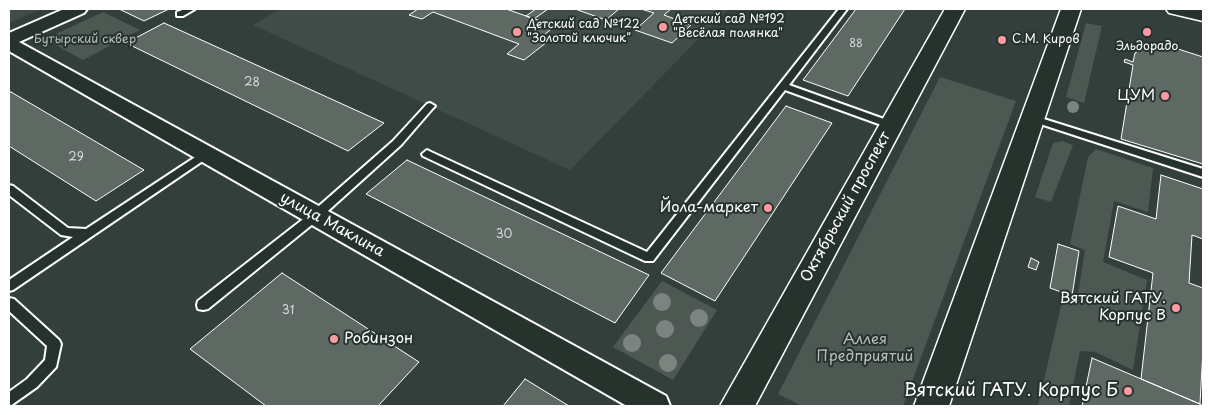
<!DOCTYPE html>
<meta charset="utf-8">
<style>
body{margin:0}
#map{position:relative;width:1212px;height:415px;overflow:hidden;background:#333f3a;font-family:"Playpen Sans",sans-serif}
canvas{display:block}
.frame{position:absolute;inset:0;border:10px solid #fff;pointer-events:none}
</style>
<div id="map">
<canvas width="1212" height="415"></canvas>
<div class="frame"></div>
</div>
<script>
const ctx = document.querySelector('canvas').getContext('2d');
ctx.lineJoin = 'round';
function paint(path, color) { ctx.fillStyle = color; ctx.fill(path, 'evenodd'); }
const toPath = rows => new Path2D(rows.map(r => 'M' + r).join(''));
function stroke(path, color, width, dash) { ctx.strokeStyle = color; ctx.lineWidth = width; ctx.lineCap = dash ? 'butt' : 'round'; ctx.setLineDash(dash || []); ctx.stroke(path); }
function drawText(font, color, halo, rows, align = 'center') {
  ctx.font = font + ' "Playpen Sans",sans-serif'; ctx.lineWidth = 4; ctx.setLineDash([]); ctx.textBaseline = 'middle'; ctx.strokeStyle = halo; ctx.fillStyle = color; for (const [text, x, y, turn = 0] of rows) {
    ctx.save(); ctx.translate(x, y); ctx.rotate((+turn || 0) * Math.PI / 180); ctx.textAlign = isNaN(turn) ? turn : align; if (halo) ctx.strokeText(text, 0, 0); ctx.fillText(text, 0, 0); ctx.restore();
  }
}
const built = toPath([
 [9,9,42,9,9,23],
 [280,9,728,9,570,170,253,25]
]);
const green = toPath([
 [103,12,140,30,83,60,45,39],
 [1086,23,1102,26,1084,103,1066,97],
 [940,77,1016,101,903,406,802,406,778,394],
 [1062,141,1073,145,1051,202,1035,197,1053,143],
 [1096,149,1153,168,1148,212,1114,201,1103,262,1147,280,1133,370,1095,352,1080,351,1069,406,1038,406,1063,297,1077,300,1085,250,1070,244,1088,157],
 [662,281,717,310,673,380,613,347]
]);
const building = toPath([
 [119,9,169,9,144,21,119,9],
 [418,9,506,9,555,26,539,39,547,42,524,60,507,54,519,44,433,12,422,19,409,15,418,9],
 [536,9,548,9,534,19,526,16,536,9],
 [575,9,619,9,606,20,575,9],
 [641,9,671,9,664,15,691,25,672,43,635,30,654,13,641,9],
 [856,9,905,9,848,96,803,80,856,9],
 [164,23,384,123,348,151,126,43,164,23],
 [1145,47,1178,49,1203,57,1203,164,1121,139,1133,65,1124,62,1125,59,1133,62,1135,53,1145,47],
 [11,92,144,170,96,201,9,146,9,93,11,92],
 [786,106,832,123,715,301,661,273,786,106],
 [407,160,649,275,615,323,366,194,407,160],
 [1161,175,1203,189,1203,239,1192,235,1189,283,1203,288,1203,349,1200,404,1141,379,1153,273,1109,257,1118,206,1156,219,1161,175],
 [1058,244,1079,251,1072,296,1050,288,1058,244],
 [1031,258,1039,262,1036,270,1028,267,1031,258],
 [282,273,419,362,378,406,266,406,190,349,282,273],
 [1092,358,1200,404,1203,406,1082,406,1092,358],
 [525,379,569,406,503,406,525,379]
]);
const service = toPath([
 [185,9,195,9,183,16,177,16,177,12,185,9],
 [839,9,847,9,789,85,895,123,896,125,895,127,887,127,785,90,653,261,645,261,423,156,422,154,427,150,431,152,647,252,839,9],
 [430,103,435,106,433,108,401,145,319,219,208,309,203,310,198,309,197,305,198,301,311,213,393,141,427,104,430,103],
 [1031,115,1203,169,1203,177,1028,120,1026,118,1031,115],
 [206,150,211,154,210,156,13,290,9,291,9,280,73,237,61,235,9,195,9,185,13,186,68,228,86,229,206,150],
 [9,298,14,299,59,340,61,344,56,367,37,387,10,406,9,392,27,379,45,360,47,346,9,311,9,298]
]);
const minor = toPath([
 [64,9,87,9,84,13,19,42,666,396,670,406,627,406,9,51,9,33,64,9]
]);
const secondary = toPath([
 [1166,9,1203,9,1203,21,1169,13,1166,9]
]);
const primary = toPath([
 [945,9,965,9,755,406,720,406,945,9],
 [1061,9,1081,9,949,406,914,406,1061,9]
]);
const trees = [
 [1073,107,6],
 [662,302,9],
 [699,318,9],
 [665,329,9],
 [632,343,9],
 [668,363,9]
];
const markers = [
 [663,27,5,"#ff9aa2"],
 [517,32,5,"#ff9aa2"],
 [1147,32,5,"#ff9aa2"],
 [1002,40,5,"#ff9aa2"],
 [1165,96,5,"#ff9aa2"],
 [768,208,5,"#ff9aa2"],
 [1176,308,5,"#ff9aa2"],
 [334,339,5,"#ff9aa2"],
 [1128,391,5,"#ff9aa2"]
];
const farNumbernames = [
 ["88",856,44]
];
const farPoinames = [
 ["Детский сад №192",673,20],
 ["\"Весёлая полянка\"",673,34],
 ["Детский сад №122",527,25],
 ["\"Золотой ключик\"",527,39],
 ["С.М. Киров",1012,40],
 ["Эльдорадо",1147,47,"center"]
];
const farParknames = [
 ["Бутырский сквер",85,40]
];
const numberNames = [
 ["28",252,83],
 ["29",76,158],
 ["30",504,235],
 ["31",288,311]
];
const poiNames = [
 ["ЦУМ",1155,96],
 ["Йола-маркет",758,208],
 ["Вятский ГАТУ.",1166,299],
 ["Корпус В",1166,316],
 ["Робинзон",344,339,"left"]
];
const streetNames = [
 ["Октябрьский проспект",846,207,-61],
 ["улица Маклина",332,225,29]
];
const parkNames = [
 ["Аллея",865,340],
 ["Предприятий",865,357]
];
const nearPoinames = [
 ["Вятский ГАТУ. Корпус Б",1118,391]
];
paint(built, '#404c47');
paint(green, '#4d5853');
paint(building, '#5f6964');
stroke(building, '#fff', 1);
stroke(service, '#fff', 4);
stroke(minor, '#fff', 4);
stroke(secondary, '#fff', 3);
stroke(primary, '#fff', 3);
paint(service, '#26332d');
paint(minor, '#26332d');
paint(secondary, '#26332d');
paint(primary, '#26332d');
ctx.fillStyle = '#7c8480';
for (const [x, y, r] of trees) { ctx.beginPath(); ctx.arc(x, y, r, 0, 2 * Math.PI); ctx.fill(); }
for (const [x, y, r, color] of markers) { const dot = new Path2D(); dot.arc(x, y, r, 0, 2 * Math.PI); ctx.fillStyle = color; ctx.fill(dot); stroke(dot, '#26332d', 2); }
drawText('11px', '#d7dad8', null, farNumbernames);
drawText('12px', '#fff', '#26332d', farPoinames, 'left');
drawText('12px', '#b8bcba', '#26332d', farParknames);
drawText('12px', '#d7dad8', null, numberNames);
drawText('15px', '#fff', '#26332d', poiNames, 'right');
drawText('15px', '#fff', '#26332d', streetNames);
drawText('15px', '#b8bcba', '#26332d', parkNames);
drawText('18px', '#fff', '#26332d', nearPoinames, 'right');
</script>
